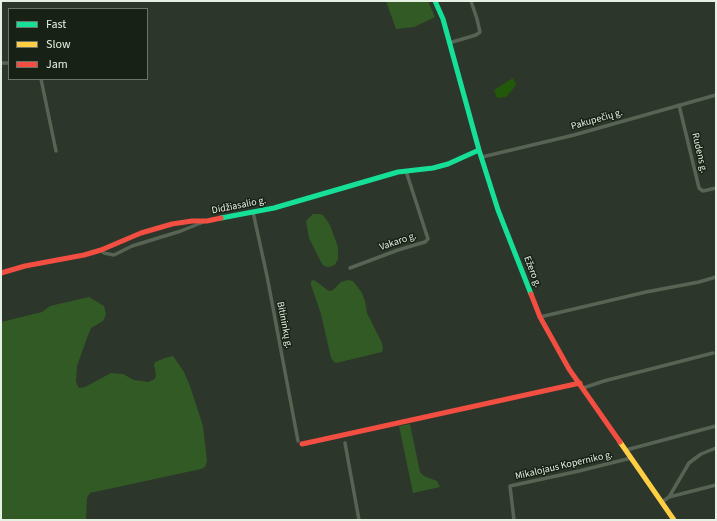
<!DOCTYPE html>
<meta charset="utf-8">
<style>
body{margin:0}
#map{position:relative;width:717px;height:521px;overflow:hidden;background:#2c362a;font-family:"Source Sans 3",sans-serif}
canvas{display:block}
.frame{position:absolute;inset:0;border:2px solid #e5f1e2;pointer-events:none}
.legend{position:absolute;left:8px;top:8px;width:140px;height:72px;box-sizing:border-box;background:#182116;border:1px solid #6a7468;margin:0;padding:5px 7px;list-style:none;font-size:12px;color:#e5f1e2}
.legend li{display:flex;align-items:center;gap:8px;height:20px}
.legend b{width:20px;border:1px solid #6a7468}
</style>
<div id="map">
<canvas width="717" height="521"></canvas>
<div class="frame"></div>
<ul class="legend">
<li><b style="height:5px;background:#16e098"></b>Fast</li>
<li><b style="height:5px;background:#ffcf43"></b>Slow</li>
<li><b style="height:5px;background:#f24e42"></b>Jam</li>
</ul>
</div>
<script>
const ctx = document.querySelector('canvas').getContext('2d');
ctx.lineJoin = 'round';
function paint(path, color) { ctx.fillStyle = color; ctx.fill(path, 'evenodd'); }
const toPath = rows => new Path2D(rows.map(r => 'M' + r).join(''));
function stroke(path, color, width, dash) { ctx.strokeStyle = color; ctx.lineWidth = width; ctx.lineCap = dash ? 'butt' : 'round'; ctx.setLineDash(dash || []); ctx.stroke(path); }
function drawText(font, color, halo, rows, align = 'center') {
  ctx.font = font + ' "Source Sans 3",sans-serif'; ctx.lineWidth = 3; ctx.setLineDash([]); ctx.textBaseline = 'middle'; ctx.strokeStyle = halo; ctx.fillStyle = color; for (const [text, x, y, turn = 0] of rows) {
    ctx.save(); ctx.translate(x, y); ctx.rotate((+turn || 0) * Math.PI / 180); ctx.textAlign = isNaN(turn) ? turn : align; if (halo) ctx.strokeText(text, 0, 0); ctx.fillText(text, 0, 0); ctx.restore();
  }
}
const green = toPath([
 [386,1,428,1,435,17,414,27,396,29],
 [313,214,319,214,323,215,330,225,338,247,338,259,335,265,329,267,324,266,321,262,309,238,306,221],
 [314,280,329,291,333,290,341,282,348,280,353,281,362,293,365,301,367,313,381,341,383,348,382,352,336,363,334,362,331,358,321,314,311,285,311,281],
 [89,297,104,306,106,314,103,321,91,328,87,338,77,366,76,382,79,388,85,387,111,373,123,374,134,380,148,382,155,379,156,374,154,365,155,362,165,358,173,356,184,372,190,386,203,426,207,461,205,467,201,469,90,493,87,498,86,520,1,520,1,322,42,312,50,306],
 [410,424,420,472,424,476,437,481,440,487,413,493,399,426]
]);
const water = toPath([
 [513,78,516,84,513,89,506,97,497,98,494,90,508,81]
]);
const street = toPath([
 [449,43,476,35,480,32,477,19,471,1],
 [1,63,9,63],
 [41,79,56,151],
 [679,105,699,188,703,191,716,188],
 [482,157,574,135,716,95],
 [253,212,267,276,298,441],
 [101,250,104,253,114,255,132,246,181,231,206,221],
 [350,268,398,250,425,242,428,239,406,171],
 [540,317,646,292,699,282,716,277],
 [583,388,604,381,713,353],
 [345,443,359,520],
 [626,450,716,426],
 [669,497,689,463,701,454,716,448],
 [662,502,669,497,716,485],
 [514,520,510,486,579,471,631,458]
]);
const fast = toPath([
 [435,1,443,19,479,150,498,210,531,294],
 [221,218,274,208,398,172,433,168,448,164,479,150]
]);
const slow = toPath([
 [620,442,674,520]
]);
const jam = toPath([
 [1,273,25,266,84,255,101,250,141,233,172,224,192,221,207,221,221,218],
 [531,294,540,317,569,369,620,442],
 [302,444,580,383]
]);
const streetNames = [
 ["Pakupečių g.",597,120,-16],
 ["Rudens g.",699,153,77],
 ["Didžiasalio g.",239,206,-11],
 ["Vakaro g.",398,242,-19],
 ["Ežero g.",532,272,69],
 ["Bitininkų g.",284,325,79],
 ["Mikalojaus Koperniko g.",564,466,-13]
];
paint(green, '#325a25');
paint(water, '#22580a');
stroke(street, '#576454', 3.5);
stroke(fast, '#16e098', 5);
stroke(slow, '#ffcf43', 5);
stroke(jam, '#f24e42', 5);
drawText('10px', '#e5f1e2', '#182116', streetNames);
</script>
